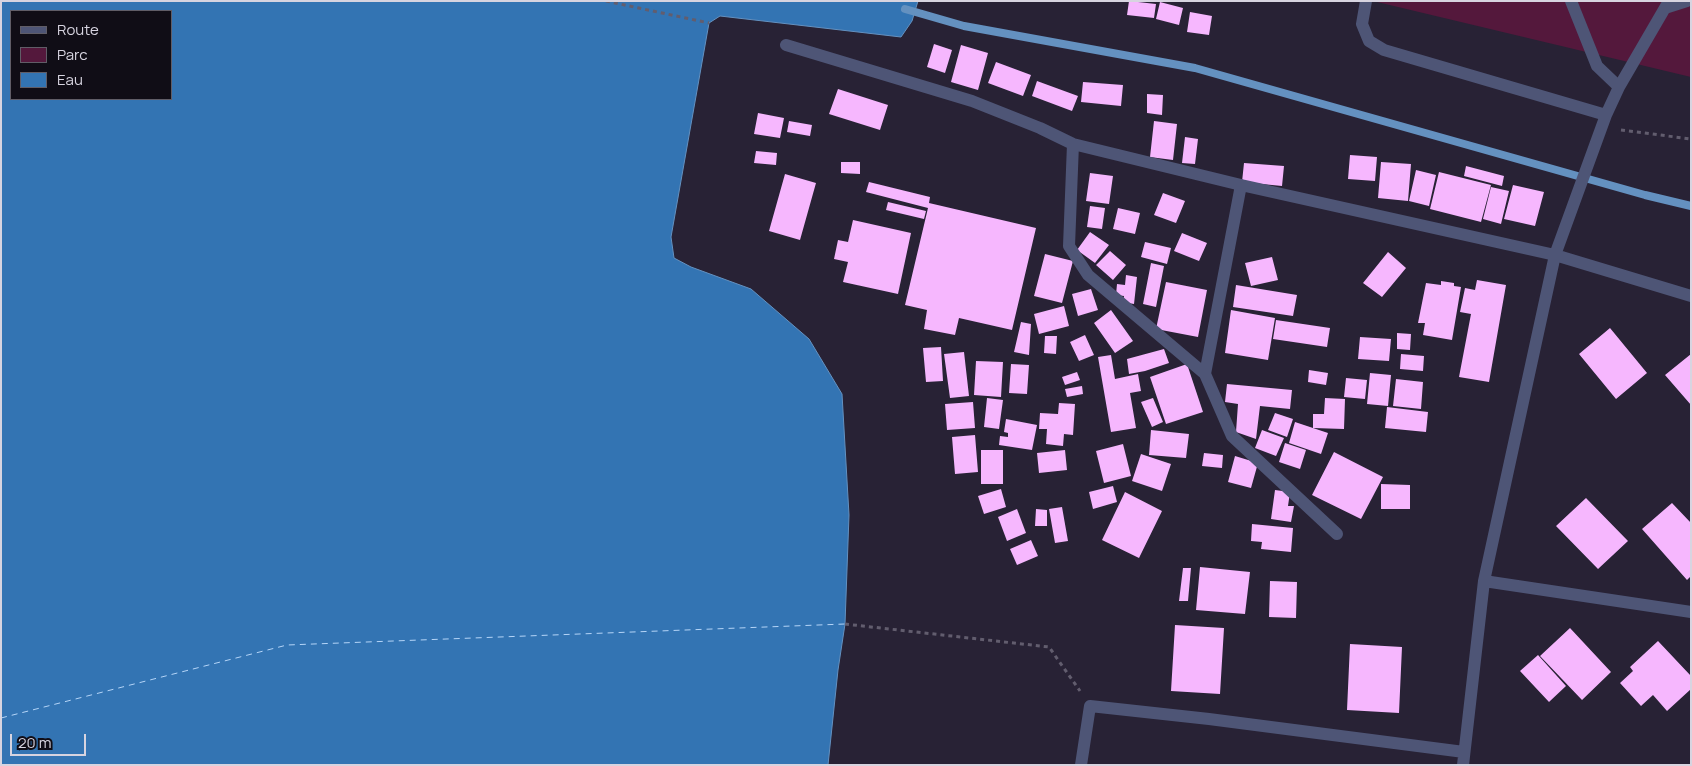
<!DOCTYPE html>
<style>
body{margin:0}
#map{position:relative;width:1692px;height:766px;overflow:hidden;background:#282235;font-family:Manrope,sans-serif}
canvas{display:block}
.frame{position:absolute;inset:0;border:2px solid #d7d4e0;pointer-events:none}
.legend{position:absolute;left:10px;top:10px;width:162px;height:90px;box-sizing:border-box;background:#100d16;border:1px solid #605d67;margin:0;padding:6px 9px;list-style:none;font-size:15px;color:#d7d4e0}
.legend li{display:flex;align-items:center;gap:10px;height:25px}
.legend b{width:25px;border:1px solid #605d67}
.scale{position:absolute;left:10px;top:734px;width:76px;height:22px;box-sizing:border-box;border:2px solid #d7d4e0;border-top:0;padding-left:6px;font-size:15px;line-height:18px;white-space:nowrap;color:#d7d4e0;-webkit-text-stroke:4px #100d16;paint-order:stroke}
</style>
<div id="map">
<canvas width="1692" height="766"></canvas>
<div class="frame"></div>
<ul class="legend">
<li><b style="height:6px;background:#4e5576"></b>Route</li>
<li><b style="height:14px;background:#54183c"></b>Parc</li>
<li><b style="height:14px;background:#3374b3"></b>Eau</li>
</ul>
<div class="scale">20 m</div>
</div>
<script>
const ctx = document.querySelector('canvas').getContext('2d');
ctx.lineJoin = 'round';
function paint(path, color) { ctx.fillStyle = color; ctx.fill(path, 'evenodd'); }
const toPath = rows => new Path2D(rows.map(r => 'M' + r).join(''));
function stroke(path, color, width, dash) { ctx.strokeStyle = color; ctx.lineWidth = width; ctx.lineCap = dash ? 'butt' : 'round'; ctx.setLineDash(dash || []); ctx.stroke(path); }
const green = toPath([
 [1373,1,1691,1,1691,77]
]);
const water = toPath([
 [1,1,918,1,912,21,901,37,720,16,709,23,671,237,674,258,691,267,751,289,809,339,842,394,849,515,845,624,838,670,828,765,1,765,1,1],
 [11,11,171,11,171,99,11,99,11,11]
]);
const stream = toPath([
 [905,9,964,26,1195,68,1645,195,1691,206]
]);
const ferry = toPath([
 [1,718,287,645,845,624]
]);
const building = toPath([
 [1129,1,1156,4,1154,18,1127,15],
 [1160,2,1183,8,1179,25,1156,19],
 [1190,12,1212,16,1209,35,1187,32],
 [934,44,952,50,945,73,927,67],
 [961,45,988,53,978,90,951,82],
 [996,62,1031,75,1023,96,988,83],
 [1037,81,1078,96,1072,111,1032,96],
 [1083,82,1123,85,1121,106,1081,102],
 [838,89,888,105,880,130,829,114],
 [1147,94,1163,95,1162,115,1147,113],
 [758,113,784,118,780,138,754,134],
 [789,121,812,125,810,136,787,132],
 [1154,121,1177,124,1173,160,1150,157],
 [1185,137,1198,139,1195,164,1182,163],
 [756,151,777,153,776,165,754,163],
 [1350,155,1377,157,1375,181,1348,179],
 [841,162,860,162,860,174,841,173],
 [1381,162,1411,164,1408,201,1378,198],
 [1244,163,1284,166,1282,186,1242,182],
 [1466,166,1504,176,1502,186,1464,176],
 [1416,170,1436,175,1429,206,1409,201],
 [1439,172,1491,185,1481,222,1430,209],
 [1090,173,1113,176,1109,204,1086,201],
 [785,174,816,183,800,240,769,231],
 [869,182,930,197,929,203,1036,228,1012,330,959,318,955,335,924,329,927,310,905,305,928,208,866,192],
 [1513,185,1544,192,1535,226,1504,219],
 [1491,187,1509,191,1501,224,1483,219],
 [1163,193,1185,201,1176,223,1154,215],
 [888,202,926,211,924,219,886,210],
 [1090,206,1105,208,1102,229,1087,227],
 [1118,208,1140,213,1135,234,1113,229],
 [853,220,911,233,898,294,843,282,848,262,834,259,838,240,848,242],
 [1090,232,1109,245,1095,263,1077,250],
 [1182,233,1207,243,1199,261,1174,251],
 [1145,242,1171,248,1167,264,1141,257],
 [1110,251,1126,265,1113,280,1096,265],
 [1388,252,1406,268,1382,297,1363,283],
 [1045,254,1073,261,1062,303,1034,296],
 [1272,257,1278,280,1251,286,1245,263],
 [1151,263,1164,266,1156,307,1143,304],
 [1126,275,1137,277,1134,304,1123,302,1124,296,1116,295,1117,284,1125,285],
 [1477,280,1506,285,1489,382,1459,377,1471,314,1460,312,1465,288,1475,290],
 [1441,281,1454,283,1454,286,1461,287,1452,340,1423,335,1425,323,1418,323,1426,283,1441,285],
 [1166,282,1207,290,1198,337,1156,329],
 [1236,285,1297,295,1293,316,1233,307],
 [1091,289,1098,310,1078,316,1072,294],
 [1064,306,1069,326,1039,334,1034,314],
 [1111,310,1133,341,1115,353,1094,323],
 [1231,310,1275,318,1268,360,1225,353],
 [1276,320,1330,328,1327,347,1273,339],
 [1021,322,1031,324,1029,355,1014,352],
 [1610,328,1647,373,1616,399,1579,354],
 [1397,333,1411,334,1410,350,1397,349],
 [1085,335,1094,355,1079,361,1070,342],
 [1045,336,1057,336,1056,354,1044,353],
 [1360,337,1391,339,1389,361,1358,359],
 [941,347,943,381,926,382,923,348],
 [1164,349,1169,363,1145,371,1129,374,1127,359],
 [964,352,969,396,950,398,944,354],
 [1401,354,1424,356,1423,371,1400,369],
 [1691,354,1691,405,1665,375],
 [1111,355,1115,379,1138,374,1141,391,1130,393,1136,428,1111,432,1098,357],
 [976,361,1003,362,1001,397,974,395],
 [1011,364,1029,365,1027,394,1009,393],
 [1187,364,1203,412,1166,424,1150,377],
 [1309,370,1328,373,1326,385,1308,382],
 [1077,372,1080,380,1065,385,1062,377],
 [1370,373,1391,375,1388,406,1367,404],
 [1346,378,1367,380,1365,399,1344,397],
 [1396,379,1423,382,1421,409,1393,406],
 [1227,384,1292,390,1290,409,1260,406,1256,439,1236,432,1238,404,1225,402],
 [1082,386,1083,394,1067,397,1065,389],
 [987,398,1003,400,999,429,984,427],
 [1153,398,1163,422,1152,427,1141,402],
 [1325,398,1345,399,1344,429,1313,428,1313,414,1324,414],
 [973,402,975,428,947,430,945,404],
 [1059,403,1075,404,1073,435,1064,434,1063,446,1046,444,1047,429,1039,429,1040,413,1058,414],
 [1387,407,1428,412,1426,432,1385,428],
 [1275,413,1293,419,1287,437,1268,430],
 [1006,419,1037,425,1032,450,999,445,1000,436,1008,437,1008,433,1004,432],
 [1295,422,1328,433,1321,454,1289,443],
 [1151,430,1189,434,1186,458,1149,455],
 [1262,430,1284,438,1276,456,1255,448],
 [975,435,978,472,955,474,952,437],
 [1285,443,1306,450,1300,469,1279,462],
 [1123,444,1131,476,1104,483,1096,451],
 [981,450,1003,450,1003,484,981,484],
 [1065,450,1067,470,1039,473,1037,453],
 [1334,452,1383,477,1361,519,1312,495],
 [1204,453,1223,455,1222,468,1202,466],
 [1141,454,1171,464,1162,491,1132,481],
 [1235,456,1258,463,1251,488,1228,482],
 [1381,484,1410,485,1410,509,1381,509],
 [1113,486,1117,502,1093,509,1089,492],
 [1001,489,1006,507,984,514,978,496],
 [1275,490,1290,492,1288,506,1294,506,1291,522,1271,519],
 [1125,492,1162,511,1139,558,1102,540],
 [1586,498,1628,541,1598,569,1556,526],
 [1672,503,1691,523,1691,576,1687,580,1642,529],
 [1062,507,1068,541,1055,543,1049,509],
 [1017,509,1026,533,1007,541,998,517],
 [1036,509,1047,510,1047,526,1035,526],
 [1252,524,1293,528,1291,552,1261,549,1262,542,1251,541],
 [1031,540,1038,556,1017,565,1010,549],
 [1200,567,1250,572,1245,614,1196,610],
 [1183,568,1191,568,1188,601,1179,601],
 [1270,581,1297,582,1296,618,1269,617],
 [1175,625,1224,628,1220,694,1171,691],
 [1570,628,1611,672,1582,700,1540,656],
 [1658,641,1691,676,1691,689,1667,711,1653,695,1641,706,1620,683,1633,671,1630,667],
 [1350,644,1402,647,1399,713,1347,710],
 [1538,655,1566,686,1549,702,1520,671]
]);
const path = toPath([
 [606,1,709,23],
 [1621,130,1691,139],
 [845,624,1049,647,1080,691]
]);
const street = toPath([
 [1366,1,1362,24,1369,41,1384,50,1606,115],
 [1571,1,1597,66,1619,87],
 [1665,8,1687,1],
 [786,45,972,101,1040,128,1073,144,1241,185,1555,255,1691,296],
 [1073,144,1069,246,1088,275,1205,374,1232,436,1337,534],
 [1205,374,1241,185],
 [1484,581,1691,612],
 [1081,765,1090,706,1209,719,1464,752],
 [1463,765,1484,581,1555,255,1606,115,1619,87,1669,1]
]);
paint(green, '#54183c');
paint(water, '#3374b3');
stroke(water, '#6491c0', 1);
stroke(stream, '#6491c0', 8);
stroke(ferry, '#b5d5f8', 1, [6, 5]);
paint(building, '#f6b7fe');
stroke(path, '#625d6e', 3, [4, 4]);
stroke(street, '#4e5576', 12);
</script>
